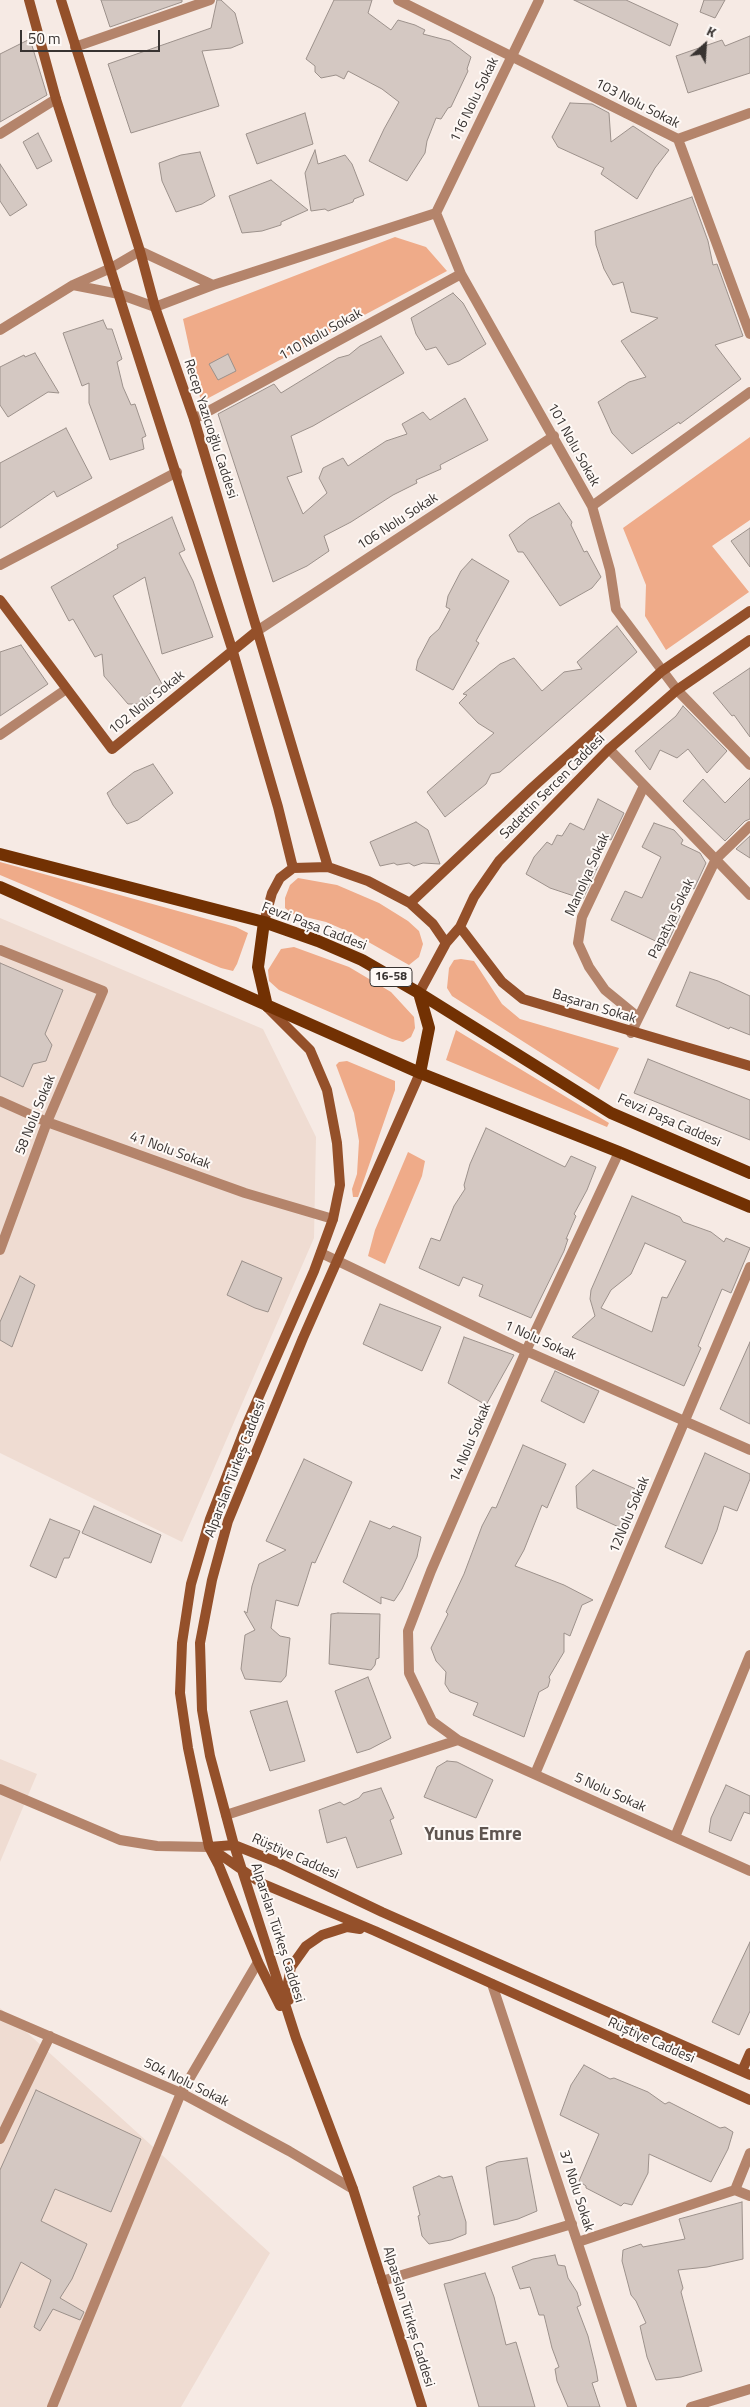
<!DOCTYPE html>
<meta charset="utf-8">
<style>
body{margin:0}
#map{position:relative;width:750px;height:2407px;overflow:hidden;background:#f6eae4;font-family:"Titillium Web",sans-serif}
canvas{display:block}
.north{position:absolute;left:680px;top:20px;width:50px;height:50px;-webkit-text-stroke:4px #fef9f6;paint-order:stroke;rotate:26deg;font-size:14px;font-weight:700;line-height:20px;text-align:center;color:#383331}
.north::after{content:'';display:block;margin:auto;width:18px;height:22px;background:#383331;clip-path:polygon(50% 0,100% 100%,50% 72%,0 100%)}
.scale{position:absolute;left:20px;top:30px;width:140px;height:22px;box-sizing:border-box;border:2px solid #383331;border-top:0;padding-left:6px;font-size:15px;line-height:18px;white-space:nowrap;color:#383331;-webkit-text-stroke:4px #fef9f6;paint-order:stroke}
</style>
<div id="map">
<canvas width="750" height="2407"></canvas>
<div class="north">K</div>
<div class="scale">50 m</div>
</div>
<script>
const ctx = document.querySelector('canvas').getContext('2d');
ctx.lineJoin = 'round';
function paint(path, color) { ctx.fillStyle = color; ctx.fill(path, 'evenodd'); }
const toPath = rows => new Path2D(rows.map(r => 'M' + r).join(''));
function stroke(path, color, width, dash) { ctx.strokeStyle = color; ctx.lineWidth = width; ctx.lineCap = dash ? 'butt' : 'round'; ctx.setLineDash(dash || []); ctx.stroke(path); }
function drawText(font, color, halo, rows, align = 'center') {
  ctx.font = font + ' "Titillium Web",sans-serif'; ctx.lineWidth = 4; ctx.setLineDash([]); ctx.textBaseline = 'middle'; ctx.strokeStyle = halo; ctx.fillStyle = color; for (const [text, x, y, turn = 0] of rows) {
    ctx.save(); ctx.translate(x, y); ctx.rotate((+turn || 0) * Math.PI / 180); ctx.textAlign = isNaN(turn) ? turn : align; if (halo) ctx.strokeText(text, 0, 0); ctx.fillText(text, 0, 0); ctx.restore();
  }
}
const built = toPath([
 [0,918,263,1029,316,1137,314,1238,182,1542,0,1453],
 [0,1759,37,1774,0,1862],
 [0,2008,270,2253,181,2407,0,2407]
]);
const green = toPath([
 [395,237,426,247,447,271,201,402,183,319],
 [750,437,750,520,712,546,749,592,666,650,645,616,646,585,623,528],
 [0,862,236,927,248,933,237,964,233,971,221,968,0,875],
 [298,878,337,885,379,903,408,921,419,931,423,944,419,957,409,965,356,935,326,922,293,914,285,908,285,898,290,885],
 [294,947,349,967,391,992,414,1017,415,1028,411,1037,403,1042,392,1039,279,990,269,981,268,970,281,949],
 [461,959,474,961,502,1004,520,1019,619,1048,599,1090,452,996,447,988,449,968,454,960],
 [456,1030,609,1123,607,1127,446,1060],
 [347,1061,395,1081,395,1090,358,1197,353,1197,352,1189,357,1174,359,1141,354,1113,336,1065,339,1062],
 [408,1152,425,1161,422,1176,385,1264,368,1256,375,1230]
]);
const building = toPath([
 [101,0,182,0,182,2,110,27,101,0],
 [217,0,221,0,235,13,243,43,231,48,202,51,219,106,131,133,108,64,211,28,217,0],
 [334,0,372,0,368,13,391,30,398,20,415,25,425,30,423,34,450,41,471,57,467,69,468,71,451,107,448,108,441,119,436,118,427,141,425,153,407,181,369,161,384,129,399,102,382,89,348,71,344,79,336,75,321,78,315,72,315,66,306,59,334,0],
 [574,0,626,0,678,24,670,46,574,0],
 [704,0,725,0,715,18,700,12,704,0],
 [750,36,750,73,688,93,676,56,722,40,725,46,750,36],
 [30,39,47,95,0,122,0,54,30,39],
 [570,103,592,104,609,113,611,142,633,126,669,150,655,168,637,199,601,174,604,168,558,147,552,137,570,103],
 [305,113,313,144,257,164,246,134,305,113],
 [38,133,52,161,37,169,23,142,38,133],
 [315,150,318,164,345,155,352,164,364,195,354,199,353,202,328,211,325,209,311,211,305,173,315,150],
 [200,152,215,196,202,204,176,212,162,181,159,163,181,155,200,152],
 [0,164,27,205,10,216,0,201,0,164],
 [271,180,308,210,281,222,281,225,262,231,242,233,229,196,271,180],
 [692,197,708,241,713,265,717,264,743,336,715,345,741,379,680,424,679,422,632,454,612,433,598,402,629,382,646,377,621,341,658,318,631,312,623,282,613,285,604,269,596,245,595,231,692,197],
 [453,293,463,303,486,344,459,361,448,365,436,347,426,350,416,334,411,318,453,293],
 [103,320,107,329,112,329,122,359,117,362,123,387,131,405,135,404,146,436,142,438,144,449,110,460,89,403,89,383,82,386,63,333,103,320],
 [381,336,404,373,313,426,291,436,302,472,287,477,303,514,327,493,319,478,323,468,343,458,348,466,386,441,407,434,402,424,423,412,430,420,465,398,488,440,440,465,441,469,416,480,417,483,393,495,351,522,324,536,329,551,307,566,273,582,218,414,274,384,281,393,338,358,349,355,360,346,381,336],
 [35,353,59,393,48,392,8,417,0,405,0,367,24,355,25,357,35,353],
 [228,354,236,371,218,380,209,364,228,354],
 [66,428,92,478,57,497,54,491,0,528,0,463,66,428],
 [559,503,572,522,571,525,584,552,587,551,601,577,592,588,560,606,523,552,518,552,509,535,529,519,559,503],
 [172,517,185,550,179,553,193,581,213,637,162,654,145,577,113,596,162,684,137,704,128,704,104,676,102,654,95,657,73,619,69,621,51,587,118,548,117,545,172,517],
 [750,528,750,567,731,541,750,528],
 [472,559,509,581,476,641,479,643,453,690,416,670,418,660,430,637,439,629,450,609,446,607,448,596,461,571,472,559],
 [617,626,637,652,500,772,491,774,486,784,445,817,427,792,494,733,478,723,459,703,467,695,463,694,500,664,514,658,542,691,564,672,582,669,577,662,617,626],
 [21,645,48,684,0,716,0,652,21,645],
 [750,668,750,737,734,715,732,716,713,693,750,668],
 [683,706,727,751,707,773,688,749,677,758,660,750,650,770,635,751,676,716,683,706],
 [153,764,173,793,138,820,127,824,113,805,107,793,134,772,153,764],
 [750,778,750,819,745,821,725,841,683,801,703,779,725,803,750,778],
 [598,799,624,813,611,840,608,839,595,865,598,866,583,899,550,888,526,874,534,857,547,842,552,845,557,835,562,836,570,823,584,830,598,799],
 [416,822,428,830,440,864,423,863,414,866,409,863,397,865,394,863,380,866,370,842,416,822],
 [654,823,674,830,683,840,681,844,700,853,706,863,694,889,684,885,672,911,680,916,666,946,611,920,625,891,642,898,661,857,642,847,654,823],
 [750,836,750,858,736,849,750,836],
 [0,963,63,990,45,1034,52,1045,46,1061,33,1064,23,1087,0,1076,0,963],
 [690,972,718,981,750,996,750,1035,730,1027,729,1029,676,1006,690,972],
 [648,1059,750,1100,750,1140,634,1093,648,1059],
 [486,1128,565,1167,571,1156,596,1167,587,1190,574,1214,576,1216,566,1239,568,1239,564,1251,531,1318,479,1296,483,1285,463,1277,459,1286,419,1268,431,1238,440,1241,454,1206,465,1189,464,1185,470,1164,486,1128],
 [632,1196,680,1217,683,1222,711,1232,724,1242,726,1238,750,1248,731,1293,722,1289,698,1346,701,1348,697,1357,684,1386,572,1337,595,1316,590,1299,591,1290,632,1196],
 [645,1243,686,1261,667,1298,662,1297,652,1332,601,1308,611,1290,631,1274,645,1243],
 [242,1261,282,1278,268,1312,255,1308,227,1295,242,1261],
 [20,1276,35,1285,12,1347,0,1340,0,1322,20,1276],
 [380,1304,441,1327,422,1371,363,1344,380,1304],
 [464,1337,514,1355,486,1405,448,1383,464,1337],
 [750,1342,750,1424,720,1409,750,1342],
 [555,1371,599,1391,584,1423,541,1401,555,1371],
 [523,1445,566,1464,547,1508,542,1505,524,1550,515,1566,564,1585,593,1600,582,1605,570,1636,564,1633,564,1652,549,1677,550,1680,548,1687,539,1692,524,1737,473,1715,478,1703,450,1692,445,1684,446,1672,436,1661,431,1648,448,1614,446,1612,464,1574,482,1526,492,1507,496,1508,523,1445],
 [705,1453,750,1474,750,1479,737,1511,724,1506,717,1530,702,1564,665,1547,705,1453],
 [304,1459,352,1482,315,1563,312,1562,298,1606,276,1600,271,1628,280,1636,290,1638,286,1676,281,1682,245,1679,241,1669,245,1635,255,1630,244,1611,247,1613,252,1586,259,1564,286,1550,266,1541,304,1459],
 [593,1470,638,1490,621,1528,577,1508,576,1486,593,1470],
 [94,1506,161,1535,151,1563,82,1533,94,1506],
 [50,1519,80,1531,69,1558,64,1558,56,1578,30,1566,50,1519],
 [370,1521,390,1529,393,1526,421,1537,417,1557,402,1589,394,1601,381,1597,381,1604,343,1582,370,1521],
 [338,1613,380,1614,379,1658,376,1659,375,1665,371,1670,329,1664,331,1614,338,1613],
 [368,1677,391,1738,370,1749,357,1753,335,1691,368,1677],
 [287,1701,305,1761,270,1771,250,1711,287,1701],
 [447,1761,457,1762,493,1780,476,1818,424,1797,437,1767,447,1761],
 [726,1785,750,1796,750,1814,744,1812,731,1841,709,1832,711,1818,726,1785],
 [381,1788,394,1818,390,1820,402,1854,357,1868,346,1837,327,1843,319,1810,340,1802,344,1805,359,1798,363,1793,381,1788],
 [750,1942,750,2011,739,2035,712,2022,750,1942],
 [584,2065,610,2079,614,2078,648,2092,665,2104,669,2102,720,2128,725,2127,733,2132,728,2149,711,2182,649,2154,648,2173,632,2205,624,2203,621,2206,586,2188,586,2186,579,2181,599,2134,560,2115,571,2085,584,2065],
 [36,2090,141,2139,111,2212,55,2189,41,2221,87,2244,72,2279,60,2298,84,2312,80,2320,53,2309,40,2331,34,2327,51,2280,21,2262,0,2308,0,2170,36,2090],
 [527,2158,537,2211,518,2219,494,2225,486,2167,498,2162,527,2158],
 [439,2176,443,2178,452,2176,466,2222,466,2234,451,2240,429,2244,422,2236,418,2216,420,2215,413,2187,439,2176],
 [742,2202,743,2259,707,2267,678,2270,683,2288,681,2292,702,2371,681,2377,656,2380,647,2357,640,2326,646,2323,636,2301,631,2295,622,2261,623,2250,641,2244,643,2247,685,2239,679,2219,742,2202],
 [555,2255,558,2265,565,2266,568,2278,577,2292,581,2305,577,2307,588,2336,596,2369,598,2381,592,2383,600,2407,568,2407,557,2381,555,2369,559,2367,552,2348,544,2315,539,2315,530,2287,520,2289,512,2267,533,2259,555,2255],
 [485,2273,494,2297,506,2345,516,2342,535,2407,479,2407,444,2284,485,2273]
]);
const street = toPath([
 [398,0,678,139,750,334],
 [75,47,210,0],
 [0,134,56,99],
 [678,139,750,113],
 [436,213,461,274,592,506,610,570,616,609,677,690,750,765],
 [436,213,539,0],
 [73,285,119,294,155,307,213,285,436,213],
 [0,330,73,285,111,268,140,251,213,285],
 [194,419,461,274],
 [592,506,750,392],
 [0,565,177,472],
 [257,631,554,436],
 [0,735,65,690],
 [609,749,750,895],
 [0,950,103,991,47,1122,0,1250],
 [638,1017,605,990,589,967,578,943,582,917,644,786],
 [631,1033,716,859,750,826],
 [0,1101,47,1122,245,1193,333,1219],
 [619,1152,526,1351,431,1571,408,1631,409,1673,432,1721,458,1740,750,1871],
 [321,1253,526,1351,750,1450],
 [535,1774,750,1267],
 [0,1789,120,1840,157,1846,209,1847],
 [226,1815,458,1740],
 [675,1837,750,1655],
 [492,1984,632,2407],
 [0,2015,181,2093,289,2151,353,2189],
 [0,2139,50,2036],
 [735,2190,750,2196],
 [578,2242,735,2190,750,2153],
 [382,2281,572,2224],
 [52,2407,181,2093,258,1962],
 [691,2407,750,2389]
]);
const secondary = toPath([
 [29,0,56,99,233,652,278,807,293,868],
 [61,0,140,251,155,307,194,419,328,867],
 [0,600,112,749,257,631],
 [410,903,533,787,662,671,750,611],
 [264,922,272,893,280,878,293,868,328,867,368,881,410,903,433,924,446,943],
 [460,927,502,982,523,999,750,1066],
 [419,993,446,943,460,927,474,897,499,861,609,749,677,690,750,640],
 [267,1007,310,1050,327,1090,337,1143,340,1185,333,1219,314,1271,246,1426,210,1519,191,1584,182,1643,180,1693,188,1748,209,1847,219,1866,258,1962,280,2006],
 [420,1073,303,1338,228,1521,212,1580,200,1643,202,1710,210,1756,234,1845,296,2038,353,2189,422,2407],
 [209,1847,234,1845,277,1862,382,1912,750,2075],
 [212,1849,261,1883,375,1931,750,2100],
 [289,2000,287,1988,291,1967,306,1946,322,1935,347,1927,360,1929],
 [742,2071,750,2053]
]);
const primary = toPath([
 [0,854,264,922,318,941,362,960,419,993,611,1113,750,1173],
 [0,887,420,1073,619,1152,750,1207],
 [264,922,258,967,267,1006],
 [419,993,429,1028,420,1073]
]);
const shields = [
 [391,977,42]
];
const shieldNames = [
 ["16-58",391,977]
];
const streetNames = [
 ["116 Nolu Sokak",475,100,-64],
 ["103 Nolu Sokak",637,104,27],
 ["110 Nolu Sokak",321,335,-29],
 ["Recep Yazıcıoğlu Caddesi",210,429,72],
 ["101 Nolu Sokak",573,445,61],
 ["106 Nolu Sokak",398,522,-33],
 ["102 Nolu Sokak",147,703,-39],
 ["Sadettin Sercen Caddesi",553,787,-45],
 ["Manolya Sokak",588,875,-66],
 ["Papatya Sokak",672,919,-64],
 ["Fevzi Paşa Caddesi",314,927,21],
 ["Başaran Sokak",594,1007,17],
 ["58 Nolu Sokak",36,1115,-68],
 ["Fevzi Paşa Caddesi",669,1121,24],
 ["41 Nolu Sokak",170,1151,20],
 ["1 Nolu Sokak",540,1341,24],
 ["14 Nolu Sokak",471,1443,-67],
 ["Alparslan Türkeş Caddesi",236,1469,-69],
 ["12Nolu Sokak",630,1515,-67],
 ["5 Nolu Sokak",610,1793,24],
 ["Rüştiye Caddesi",295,1857,24],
 ["Alparslan Türkeş Caddesi",277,1933,72],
 ["Rüştiye Caddesi",651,2041,24],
 ["504 Nolu Sokak",186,2083,26],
 ["37 Nolu Sokak",576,2191,72],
 ["Alparslan Türkeş Caddesi",408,2317,73]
];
const districtNames = [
 ["Yunus Emre",473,1835]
];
paint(built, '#efdcd2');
paint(green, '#efab89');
paint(building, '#d4c8c2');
stroke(building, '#9c918b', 1);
stroke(street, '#b4846b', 10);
stroke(secondary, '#94502a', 10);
stroke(primary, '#723103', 12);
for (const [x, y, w] of shields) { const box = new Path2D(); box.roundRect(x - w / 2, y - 9.5, w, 19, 4); ctx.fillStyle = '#fef9f6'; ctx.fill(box); stroke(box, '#383331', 1); }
drawText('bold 12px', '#383331', null, shieldNames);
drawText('14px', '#383331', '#fef9f6', streetNames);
drawText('bold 19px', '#5f5550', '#fef9f6', districtNames);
</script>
